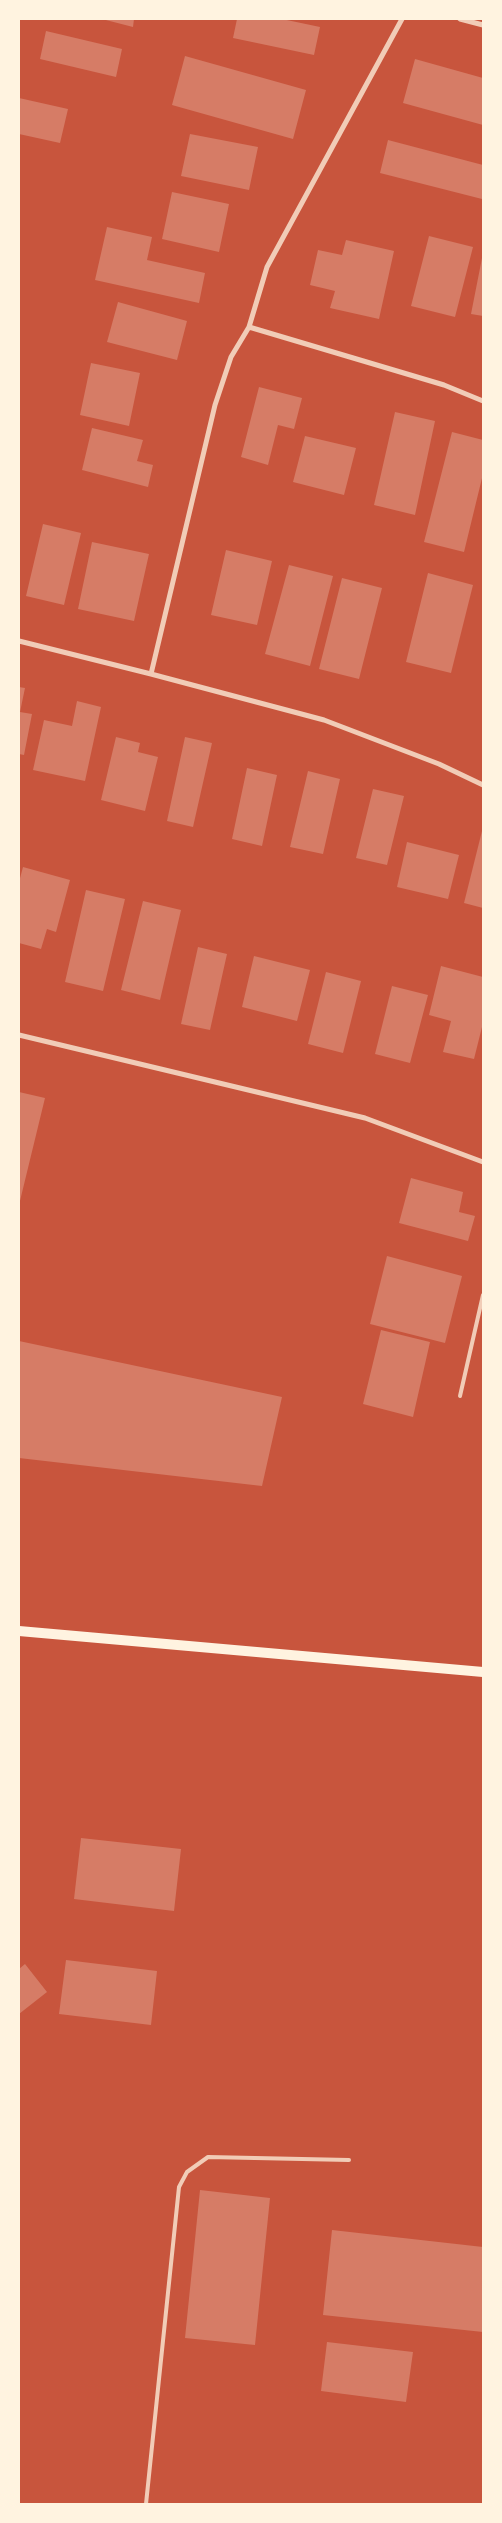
<!DOCTYPE html>
<style>
body{margin:0}
#map{position:relative;width:502px;height:2523px;overflow:hidden;background:#c8553d;font-family:Manrope,sans-serif}
canvas{display:block}
.frame{position:absolute;inset:0;border:20px solid #fff3e0;pointer-events:none}
</style>
<div id="map">
<canvas width="502" height="2523"></canvas>
<div class="frame"></div>
</div>
<script>
const ctx = document.querySelector('canvas').getContext('2d');
ctx.lineJoin = 'round';
function paint(path, color) { ctx.fillStyle = color; ctx.fill(path, 'evenodd'); }
const toPath = rows => new Path2D(rows.map(r => 'M' + r).join(''));
function stroke(path, color, width, dash) { ctx.strokeStyle = color; ctx.lineWidth = width; ctx.lineCap = dash ? 'butt' : 'round'; ctx.setLineDash(dash || []); ctx.stroke(path); }
const building = toPath([
 [102,19,134,19,133,27],
 [237,19,282,19,320,27,314,55,233,38],
 [46,31,122,49,116,77,40,59],
 [185,56,306,90,293,139,172,105],
 [415,59,483,78,483,125,403,103],
 [19,98,68,109,60,143,19,134],
 [190,134,258,147,249,190,181,176],
 [388,140,483,165,482,199,380,173],
 [172,192,229,204,219,252,162,239],
 [107,227,152,237,147,260,205,273,199,303,95,280],
 [429,236,473,247,455,317,411,306],
 [346,240,394,251,379,319,330,308,335,291,310,285,318,250,342,255],
 [482,258,483,258,483,316,471,314],
 [118,302,187,321,177,360,107,342],
 [91,363,140,373,129,426,80,415],
 [259,387,302,398,294,429,278,425,268,465,241,457],
 [395,412,435,421,415,515,374,505],
 [92,428,143,440,137,461,153,465,148,487,82,470],
 [452,432,483,440,483,474,464,552,424,542],
 [305,436,356,448,344,495,293,482],
 [43,524,81,533,64,605,26,596],
 [92,542,149,554,134,621,78,609],
 [226,550,272,561,257,625,211,615],
 [289,565,333,576,310,666,265,654],
 [428,573,473,585,451,673,406,662],
 [342,578,382,588,359,679,319,669],
 [19,687,25,688,20,712,32,714,24,755,19,754],
 [77,701,101,707,85,781,33,770,44,720,72,726],
 [116,737,140,743,138,752,158,757,145,811,101,800],
 [185,737,212,743,193,827,167,821],
 [247,768,277,775,262,846,232,839],
 [308,771,340,779,323,854,290,847],
 [373,789,404,796,387,865,356,858],
 [482,831,483,831,483,908,464,903],
 [407,842,459,855,448,899,397,887],
 [23,867,70,880,56,932,47,929,41,949,19,943,19,882],
 [86,890,125,899,103,991,65,982],
 [143,901,181,910,160,1000,121,990],
 [198,947,227,954,210,1030,181,1024],
 [254,956,310,970,297,1021,242,1007],
 [441,966,483,977,483,1023,474,1059,443,1052,451,1021,429,1015],
 [326,972,361,981,343,1053,308,1044],
 [392,986,428,995,410,1063,375,1054],
 [19,1092,45,1098,19,1205],
 [411,1178,463,1192,459,1212,475,1216,468,1241,399,1223],
 [387,1256,462,1276,445,1343,370,1324],
 [381,1330,430,1342,413,1417,363,1404],
 [19,1341,282,1397,262,1486,19,1458],
 [81,1838,181,1849,174,1911,74,1899],
 [66,1960,157,1971,151,2025,59,2014],
 [25,1964,47,1992,19,2014,19,1969],
 [200,2190,270,2198,255,2345,185,2338],
 [332,2230,483,2247,483,2332,323,2315],
 [327,2342,413,2352,406,2402,321,2391]
]);
const service = toPath([
 [460,1396,483,1295],
 [146,2504,179,2187,187,2172,208,2157,349,2160]
]);
const minor = toPath([
 [460,19,483,25],
 [249,327,444,385,483,401],
 [19,641,151,674,215,405,231,357,249,327,267,267,402,19],
 [151,674,324,720,439,764,483,785],
 [19,1035,365,1118,483,1162]
]);
const secondary = toPath([
 [19,1631,483,1672]
]);
paint(building, '#d67c66');
stroke(service, '#f1ccb7', 4);
stroke(minor, '#f1ccb7', 5);
stroke(secondary, '#fff3e0', 10);
</script>
